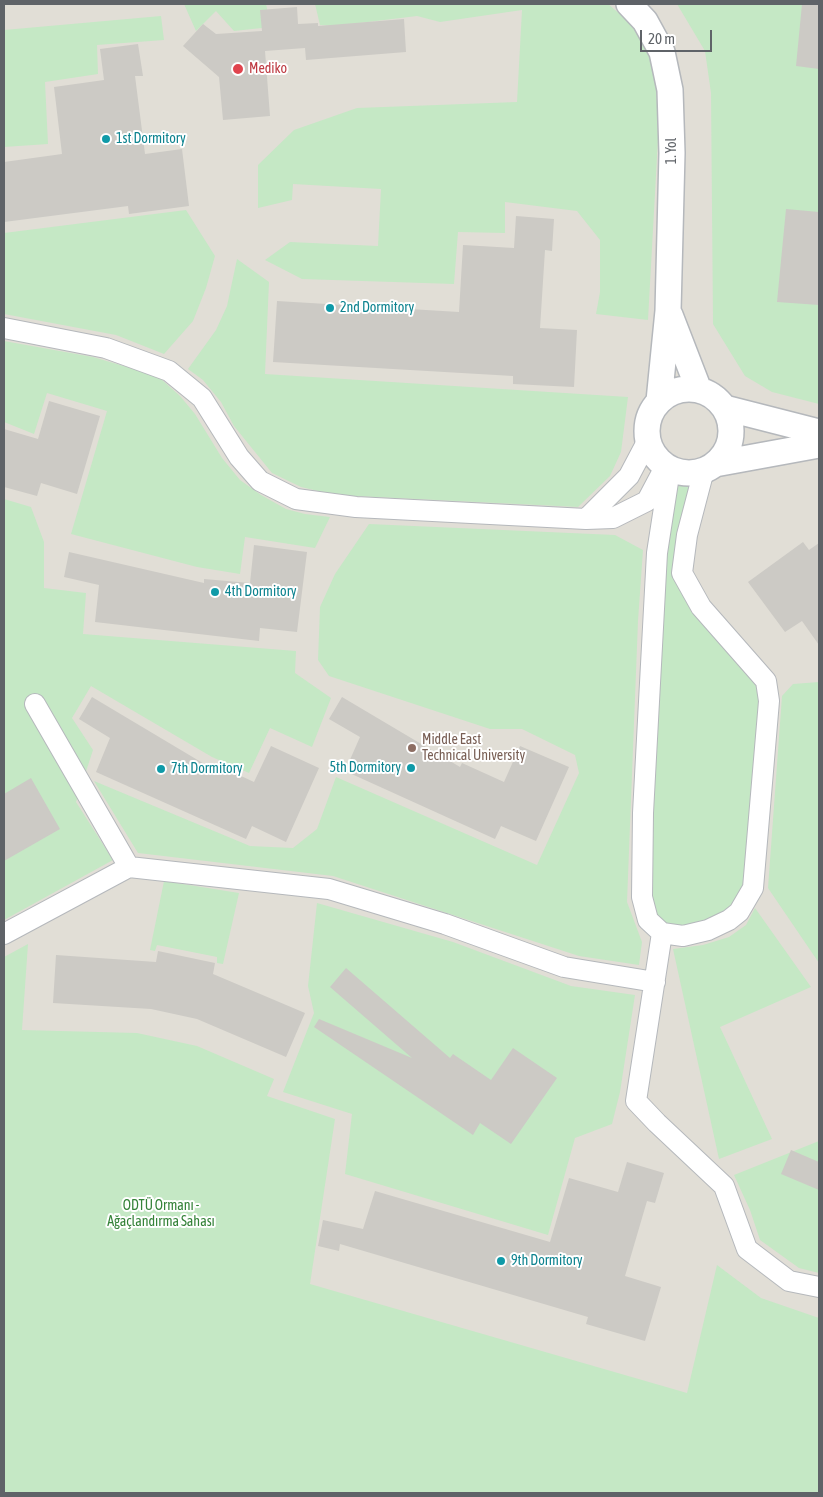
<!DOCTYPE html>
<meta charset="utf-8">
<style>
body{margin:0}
#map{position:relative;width:823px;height:1497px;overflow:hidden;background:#f1efe8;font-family:"Asap Condensed",sans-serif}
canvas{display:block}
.frame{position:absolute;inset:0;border:5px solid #5f6368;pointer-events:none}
.scale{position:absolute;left:640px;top:30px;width:72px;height:22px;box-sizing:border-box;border:2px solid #5f6368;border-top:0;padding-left:6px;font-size:15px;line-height:18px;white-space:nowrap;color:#5f6368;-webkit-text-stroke:4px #fff;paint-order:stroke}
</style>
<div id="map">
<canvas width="823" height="1497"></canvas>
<div class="frame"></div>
<div class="scale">20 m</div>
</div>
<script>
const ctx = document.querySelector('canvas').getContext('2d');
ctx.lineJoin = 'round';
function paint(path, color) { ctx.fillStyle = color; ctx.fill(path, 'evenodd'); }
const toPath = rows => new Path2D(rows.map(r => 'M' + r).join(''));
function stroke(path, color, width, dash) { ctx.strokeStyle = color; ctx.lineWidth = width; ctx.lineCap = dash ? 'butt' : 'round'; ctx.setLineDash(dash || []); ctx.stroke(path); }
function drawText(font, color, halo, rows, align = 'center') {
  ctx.font = font + ' "Asap Condensed",sans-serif'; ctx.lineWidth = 4; ctx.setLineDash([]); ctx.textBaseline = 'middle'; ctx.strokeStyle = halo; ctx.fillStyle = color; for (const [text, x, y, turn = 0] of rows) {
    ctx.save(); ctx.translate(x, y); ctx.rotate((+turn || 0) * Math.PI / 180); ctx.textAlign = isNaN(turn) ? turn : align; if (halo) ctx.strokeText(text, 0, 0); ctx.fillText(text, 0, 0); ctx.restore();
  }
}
const education = toPath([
 [4,4,819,4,819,1493,4,1493]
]);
const green = toPath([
 [184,4,266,4,271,27,234,31,216,11,196,31],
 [315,4,608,4,645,35,656,71,658,139,648,320,596,314,600,292,600,240,577,211,505,202,505,233,458,232,454,284,302,279,265,260,290,242,378,246,381,189,293,184,292,200,258,208,258,165,294,130,357,108,517,102,522,10,440,22,417,16,335,26,320,25],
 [677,4,819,4,819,404,772,392,745,376,713,324,711,93,705,51],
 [161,16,164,40,97,45,98,74,45,82,48,144,4,147,4,30],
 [186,210,215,256,206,288,193,321,164,354,116,335,4,314,4,233],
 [237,259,269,282,265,374,628,397,621,452,610,476,578,507,335,495,301,487,272,473,234,426,221,402,203,380,188,369,216,330,227,306],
 [4,341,93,357,144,372,161,379,180,396,195,414,222,458,240,480,261,495,286,509,305,514,330,517,315,548,245,537,240,574,197,567,71,534,107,411,47,393,34,434,4,422],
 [670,469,694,473,682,573,766,681,753,888,739,912,662,933,642,897],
 [4,499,31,507,44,542,44,588,86,593,83,634,296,651,295,673,331,698,312,747,270,728,249,773,212,757,91,686,72,718,93,750,76,802,113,860,4,920],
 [369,524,615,535,643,550,638,621,627,902,642,942,639,965,579,956,333,876,138,853,94,781,250,846,293,848,317,829,336,777,537,865,579,773,575,755,522,729,490,729,329,676,318,660,320,607,335,574],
 [819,682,819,963,768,888,782,696,793,684],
 [164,881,239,893,223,964,217,963,217,957,157,945,155,951,150,950],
 [317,903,453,942,571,986,635,995,620,1092,612,1124,575,1138,548,1235,345,1174,352,1114,283,1092,314,1013,308,986],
 [755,908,811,987,720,1027,772,1139,719,1159,673,949,703,945,729,937,746,925],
 [28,944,22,1030,137,1033,197,1046,274,1079,267,1096,335,1119,310,1284,687,1393,717,1265,761,1298,819,1318,819,1493,4,1493,4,957],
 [819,1141,819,1273,799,1268,760,1240,750,1210,734,1175]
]);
const building = toPath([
 [802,4,819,4,819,69,796,66],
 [297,7,298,24,318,23,318,26,404,19,406,52,306,60,305,48,265,51,270,116,223,120,219,77,183,46,203,24,216,34,262,31,260,10],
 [138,44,143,76,135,76,145,154,182,149,189,206,129,214,128,206,4,222,4,162,62,154,54,87,104,80,100,49],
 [786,209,819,212,819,305,777,302],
 [516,216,554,219,552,251,545,250,540,328,577,330,574,387,513,384,513,376,273,362,277,301,459,312,463,245,514,248],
 [49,401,100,416,77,494,41,483,37,496,4,487,4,429,38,439],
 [803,542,809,550,819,543,819,645,802,621,785,632,748,582],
 [254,545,307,552,297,632,260,628,259,641,95,622,99,585,64,577,69,552,204,583,204,579,250,583],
 [92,697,211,768,213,763,254,782,271,746,319,768,286,842,252,826,246,839,96,772,110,738,79,719],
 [342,697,460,767,462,763,504,782,520,746,569,767,536,841,501,826,495,839,345,771,360,737,329,719],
 [31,778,60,829,4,861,4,794],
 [158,951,215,963,213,974,305,1013,286,1057,197,1019,151,1009,53,1003,56,955,156,962],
 [346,968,450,1058,453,1054,491,1080,513,1048,557,1078,511,1144,480,1123,473,1135,314,1027,319,1019,412,1058,330,987],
 [791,1150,819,1162,819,1190,781,1174],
 [627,1162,664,1173,655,1203,647,1201,625,1276,661,1287,645,1341,586,1324,588,1317,340,1244,339,1251,318,1246,323,1220,363,1229,375,1191,550,1242,569,1178,618,1192]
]);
const minor = toPath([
 [4,328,106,348,169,371,202,398,239,457,260,481,296,499,356,507,586,519,613,518,647,501,665,467],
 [670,469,657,553,643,813,642,897,648,920,662,933,683,936,708,930,729,920,739,912,753,888,769,701,766,681,701,607,682,573,687,535,704,470],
 [586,519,629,476,648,440],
 [35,704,129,867],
 [662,933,636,1101,657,1123,724,1186,747,1249,789,1281,819,1287],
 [4,934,129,867,329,889,445,924,564,967,655,982]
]);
const tertiary = toPath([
 [629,4,645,21,662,52,670,90,672,153,668,311,659,401],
 [670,315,699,390],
 '647 431a42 42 0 1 1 84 0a42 42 0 1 1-84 0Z',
 [725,408,819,432],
 [715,464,819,445]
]);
const markers = [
 [238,69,6,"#e0444e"],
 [106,139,5,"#0f9aa8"],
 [330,308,5,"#0f9aa8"],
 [215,592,5,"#0f9aa8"],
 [412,748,5,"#8d6e63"],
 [411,768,5,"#0f9aa8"],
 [161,769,5,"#0f9aa8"],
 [501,1261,5,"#0f9aa8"]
];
const healthNames = [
 ["Mediko",249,69]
];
const cultureNames = [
 ["1st Dormitory",116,139],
 ["2nd Dormitory",340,308],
 ["4th Dormitory",225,592],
 ["5th Dormitory",401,768,"right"],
 ["7th Dormitory",171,769],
 ["9th Dormitory",511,1261]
];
const streetNames = [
 ["1. Yol",672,151,-90]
];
const educationNames = [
 ["Middle East",422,740],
 ["Technical University",422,756]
];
const parkNames = [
 ["ODTÜ Ormanı -",161,1206],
 ["Ağaçlandırma Sahası",161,1222]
];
paint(education, '#e1ded6');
paint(green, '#c5e8c5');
paint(building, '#cccac5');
stroke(minor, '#b5b8bc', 22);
stroke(tertiary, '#b5b8bc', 28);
stroke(minor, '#fff', 20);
stroke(tertiary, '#fff', 25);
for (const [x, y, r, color] of markers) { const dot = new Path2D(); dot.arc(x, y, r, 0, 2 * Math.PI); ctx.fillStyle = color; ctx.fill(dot); stroke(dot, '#fff', 2); }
drawText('14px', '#be3a42', '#fff', healthNames, 'left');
drawText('14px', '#0d838f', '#fff', cultureNames, 'left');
drawText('14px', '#5f6368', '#fff', streetNames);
drawText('14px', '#785e54', '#fff', educationNames, 'left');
drawText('14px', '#348238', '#fff', parkNames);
</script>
